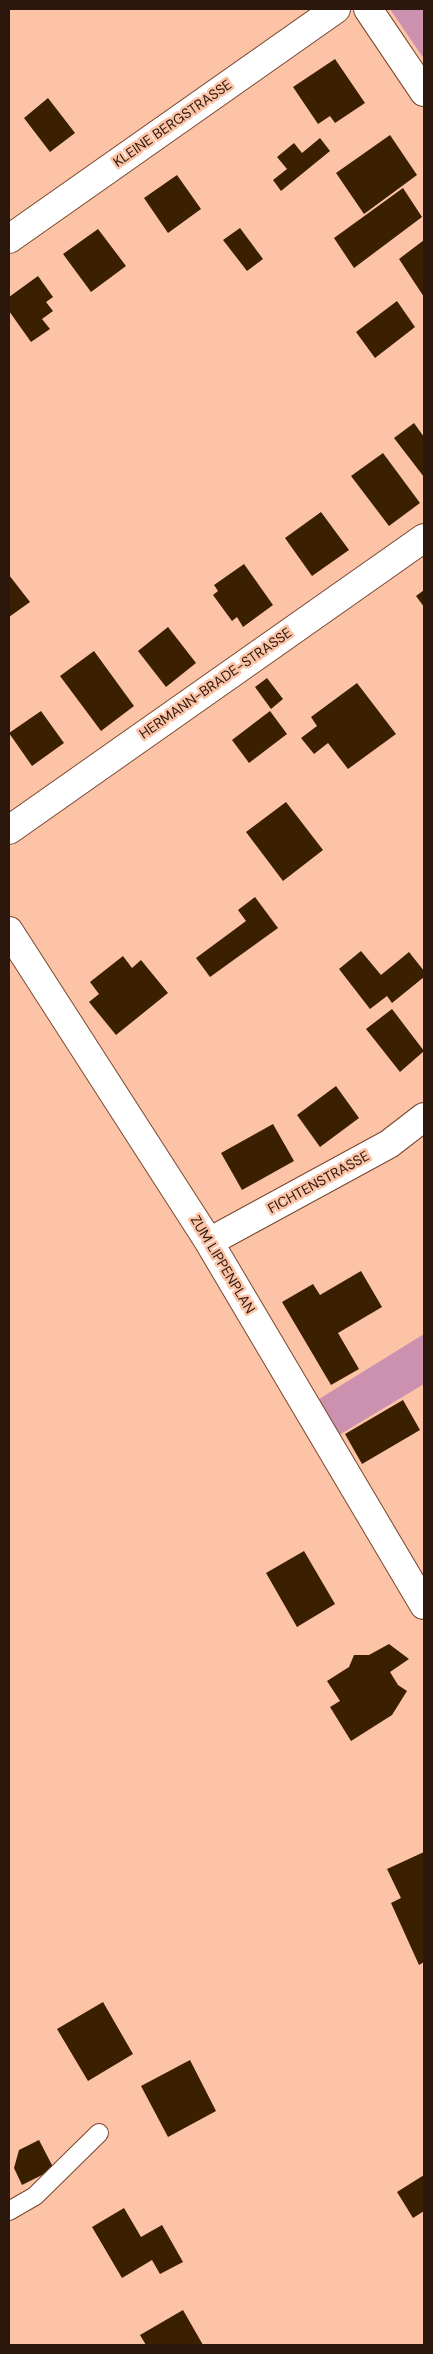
<!DOCTYPE html>
<style>
body{margin:0}
#map{position:relative;width:433px;height:2354px;overflow:hidden;background:#fcc3a7;font-family:"DM Sans",sans-serif}
canvas{display:block}
.frame{position:absolute;inset:0;border:10px solid #2b170c;pointer-events:none}
</style>
<div id="map">
<canvas width="433" height="2354"></canvas>
<div class="frame"></div>
</div>
<script>
const ctx = document.querySelector('canvas').getContext('2d');
ctx.lineJoin = 'round';
function paint(path, color) { ctx.fillStyle = color; ctx.fill(path, 'evenodd'); }
const toPath = rows => new Path2D(rows.map(r => 'M' + r).join(''));
function stroke(path, color, width, dash) { ctx.strokeStyle = color; ctx.lineWidth = width; ctx.lineCap = dash ? 'butt' : 'round'; ctx.setLineDash(dash || []); ctx.stroke(path); }
function drawText(font, color, halo, rows, align = 'center') {
  ctx.font = font + ' "DM Sans",sans-serif'; ctx.lineWidth = 5; ctx.setLineDash([]); ctx.textBaseline = 'middle'; ctx.strokeStyle = halo; ctx.fillStyle = color; for (const [text, x, y, turn = 0] of rows) {
    ctx.save(); ctx.translate(x, y); ctx.rotate((+turn || 0) * Math.PI / 180); ctx.textAlign = isNaN(turn) ? turn : align; if (halo) ctx.strokeText(text, 0, 0); ctx.fillText(text, 0, 0); ctx.restore();
  }
}
const green = toPath([
 [390,9,424,9,424,58,422,56],
 [424,1334,424,1384,339,1435,319,1399]
]);
const building = toPath([
 [335,59,365,103,335,123,330,116,318,124,293,87],
 [48,98,75,133,50,152,24,118],
 [390,135,417,175,364,214,336,173],
 [320,138,330,151,281,191,273,180,287,169,277,157,294,143,302,153],
 [177,175,201,209,168,233,144,198],
 [403,188,422,217,354,268,334,238],
 [240,228,263,259,247,271,223,240],
 [98,229,126,266,91,292,63,254],
 [424,240,424,297,399,259],
 [38,276,53,297,46,302,53,311,42,319,50,329,31,342,9,311,9,297],
 [397,301,415,327,375,358,356,332],
 [414,423,424,437,424,477,394,438],
 [383,453,420,503,389,526,351,476],
 [321,512,349,550,312,576,285,538],
 [244,564,273,605,243,627,237,617,232,621,213,595,218,591,214,585],
 [9,575,30,602,9,617],
 [424,590,424,607,416,596],
 [168,627,196,663,166,687,138,651],
 [94,651,134,706,101,731,60,676],
 [267,678,283,699,271,709,255,687],
 [357,683,396,734,348,769,328,743,314,754,301,738,317,726,311,717],
 [41,711,64,743,32,766,9,733],
 [270,711,287,734,249,763,232,740],
 [286,802,323,850,283,881,246,832],
 [255,897,278,928,210,977,196,958,246,921,238,910],
 [361,951,381,975,409,952,424,971,424,977,392,1003,387,996,370,1009,339,969],
 [123,956,132,968,141,960,168,993,116,1035,89,1002,99,994,90,982],
 [392,1009,424,1051,400,1072,366,1029],
 [336,1086,359,1118,320,1147,297,1115],
 [273,1124,294,1161,242,1190,221,1153],
 [361,1271,382,1307,338,1333,359,1369,331,1385,282,1302,313,1284,320,1295],
 [403,1400,420,1430,362,1464,345,1434],
 [304,1551,335,1604,297,1627,266,1573],
 [389,1644,409,1659,390,1672,398,1685,407,1691,392,1715,351,1741,330,1707,340,1701,327,1681,349,1667,354,1655,369,1655],
 [424,1852,424,1962,419,1965,391,1903,401,1898,387,1869],
 [103,2002,133,2054,88,2081,57,2029],
 [190,2060,216,2111,168,2137,141,2086],
 [39,2140,54,2169,22,2185,14,2168,19,2150],
 [424,2175,424,2211,413,2218,397,2192],
 [124,2208,141,2237,162,2225,183,2262,160,2274,152,2260,122,2278,92,2227],
 [183,2310,203,2345,146,2345,140,2335]
]);
const service = toPath([
 [9,2211,35,2196,99,2133]
]);
const minor = toPath([
 [9,239,336,9],
 [9,830,424,538],
 [9,931,209,1242,424,1605],
 [209,1242,389,1144,424,1117]
]);
const tertiary = toPath([
 [368,9,424,92]
]);
const streetNames = [
 ["KLEINE BERGSTRASSE",173,124,-35],
 ["HERMANN-BRADE-STRASSE",216,684,-35],
 ["FICHTENSTRASSE",319,1183,-29],
 ["ZUM LIPPENPLAN",222,1265,59]
];
paint(green, '#cb91af');
paint(building, '#3a2000');
stroke(service, '#77472e', 20);
stroke(minor, '#77472e', 30);
stroke(tertiary, '#77472e', 30);
stroke(service, '#fff', 18);
stroke(minor, '#fff', 28);
stroke(tertiary, '#fff', 28);
drawText('14px', '#2b170c', '#fcc3a7', streetNames);
</script>
